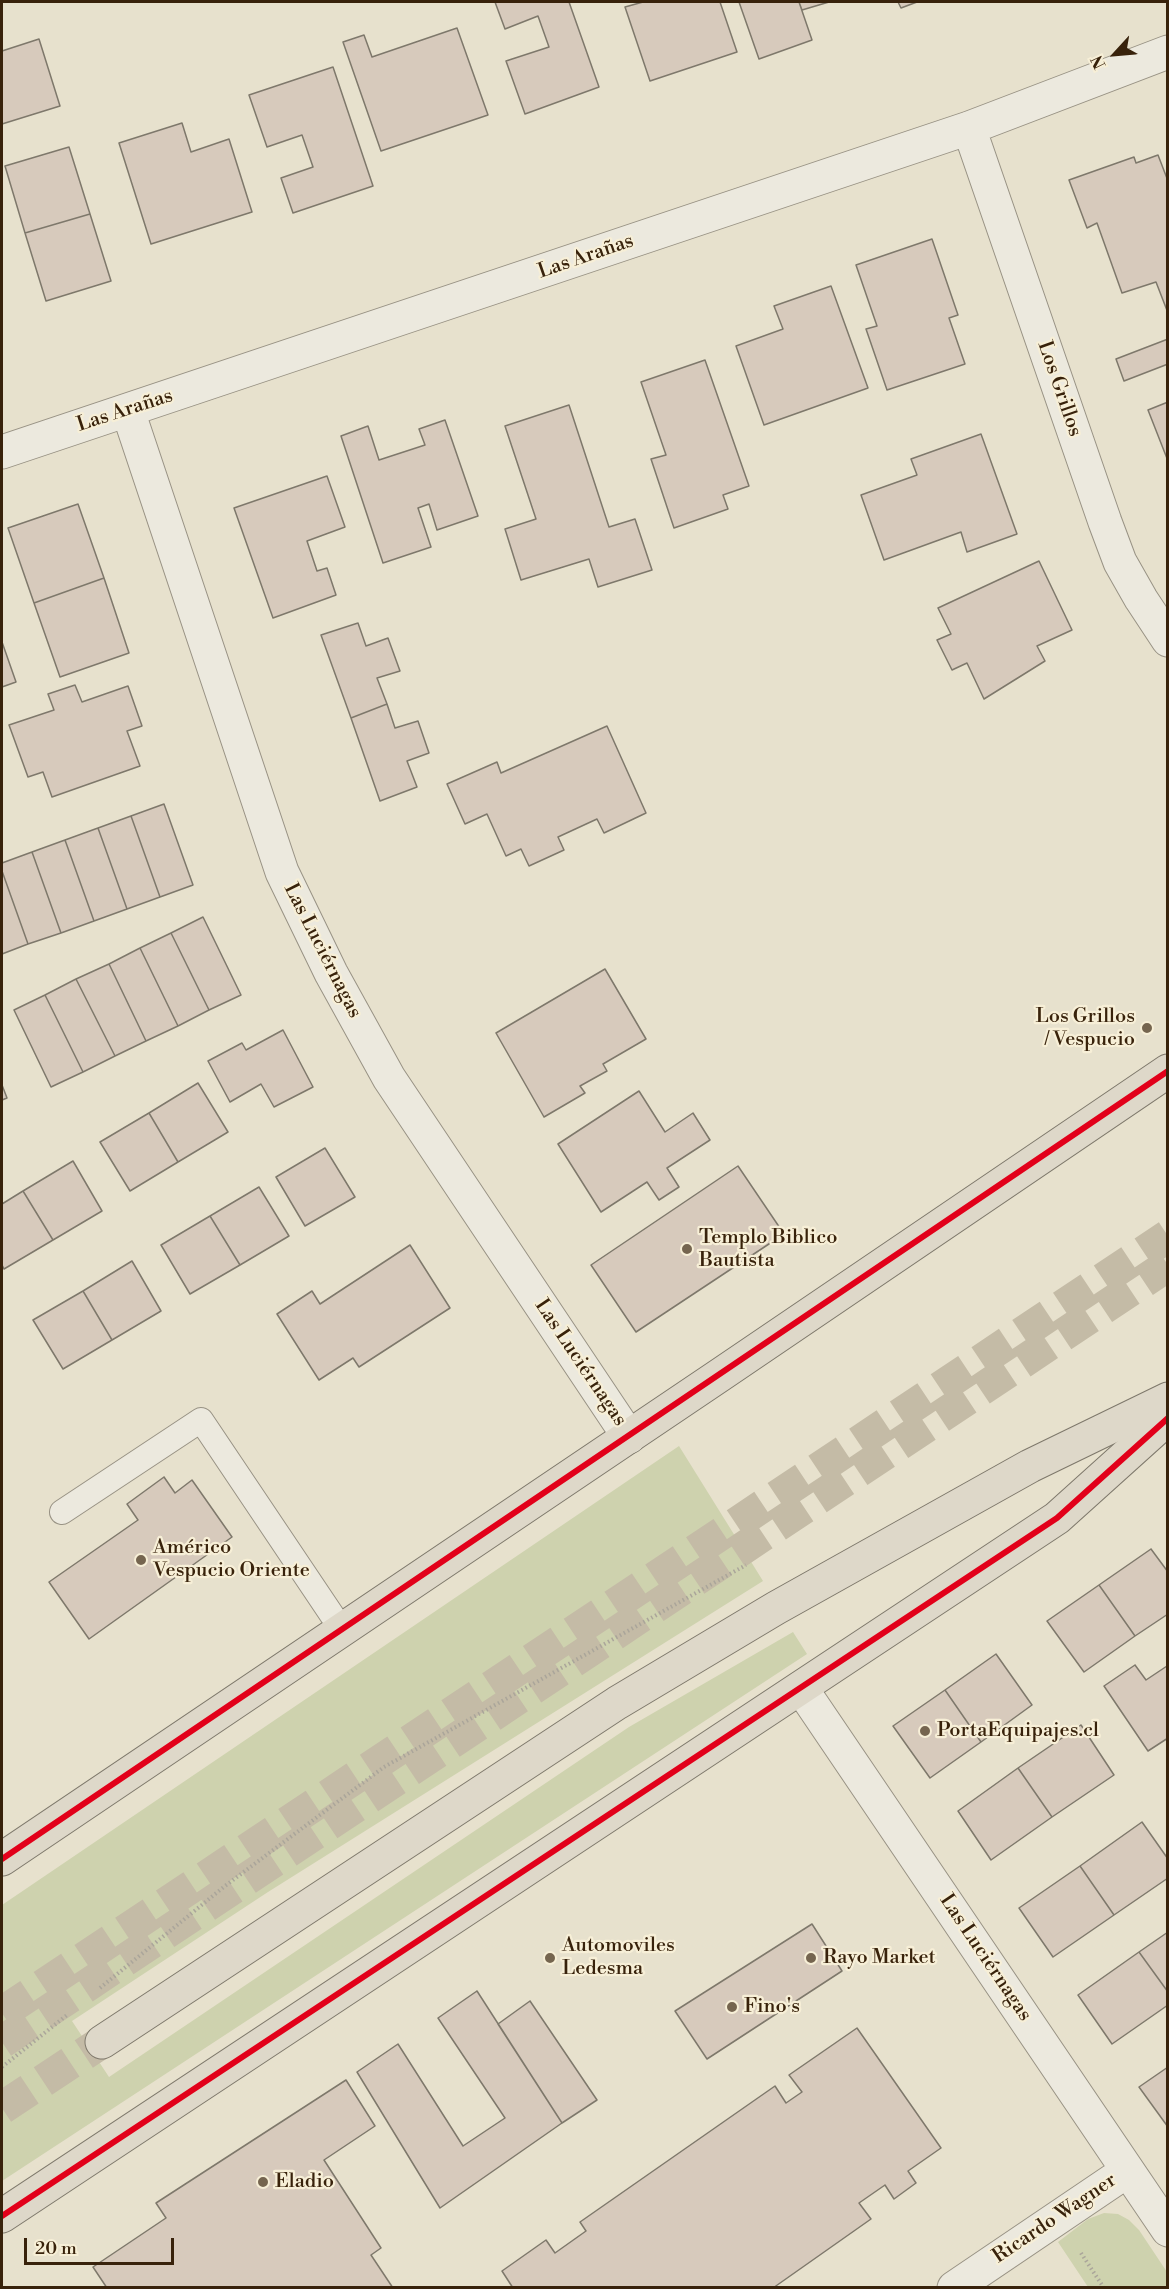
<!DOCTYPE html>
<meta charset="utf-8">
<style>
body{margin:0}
#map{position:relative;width:1169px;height:2289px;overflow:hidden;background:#e7e1cd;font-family:"Libre Bodoni",serif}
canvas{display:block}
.frame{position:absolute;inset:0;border:3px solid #38220b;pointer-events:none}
.north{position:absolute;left:1085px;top:24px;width:60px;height:60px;-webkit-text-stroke:4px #f7efd7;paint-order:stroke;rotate:244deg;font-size:16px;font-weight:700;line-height:24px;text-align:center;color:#38220b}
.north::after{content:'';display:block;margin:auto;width:21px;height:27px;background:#38220b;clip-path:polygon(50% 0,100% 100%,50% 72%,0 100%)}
.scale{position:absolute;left:24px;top:2238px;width:150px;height:27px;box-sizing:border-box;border:3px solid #38220b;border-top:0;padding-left:8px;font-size:18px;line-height:21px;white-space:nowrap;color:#38220b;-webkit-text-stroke:4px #f7efd7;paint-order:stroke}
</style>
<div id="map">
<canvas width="1169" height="2289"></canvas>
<div class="frame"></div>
<div class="north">N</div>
<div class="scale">20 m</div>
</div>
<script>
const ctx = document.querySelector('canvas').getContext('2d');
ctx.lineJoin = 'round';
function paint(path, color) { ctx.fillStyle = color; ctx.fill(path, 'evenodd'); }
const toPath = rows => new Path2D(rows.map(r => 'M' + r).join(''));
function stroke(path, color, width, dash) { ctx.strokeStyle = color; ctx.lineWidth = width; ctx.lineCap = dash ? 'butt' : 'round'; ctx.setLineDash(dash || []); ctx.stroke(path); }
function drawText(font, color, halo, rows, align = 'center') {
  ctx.font = font + ' "Libre Bodoni",serif'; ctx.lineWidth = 4.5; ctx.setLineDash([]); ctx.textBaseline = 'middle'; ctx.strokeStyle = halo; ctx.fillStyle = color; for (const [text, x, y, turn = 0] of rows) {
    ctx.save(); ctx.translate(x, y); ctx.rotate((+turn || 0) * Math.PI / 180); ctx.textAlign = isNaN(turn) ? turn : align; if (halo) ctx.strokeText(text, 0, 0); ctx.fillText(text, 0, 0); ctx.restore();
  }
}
const green = toPath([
 [679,1446,763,1581,268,1892,72,2021,109,2077,629,1727,793,1632,807,1654,2,2181,2,1905],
 [1104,2213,1118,2214,1129,2220,1139,2230,1167,2272,1167,2287,1088,2287,1058,2242,1088,2219]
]);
const building = toPath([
 [495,2,569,2,599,87,525,114,506,61,549,47,538,16,505,29,495,2],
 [643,2,720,2,737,52,650,81,625,7,643,2],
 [739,2,799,2,812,40,759,59,739,2],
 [799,2,829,2,802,10,799,2],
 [898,2,917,2,901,8,898,2],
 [457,28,488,115,381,151,343,42,364,35,372,57,457,28],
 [39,39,60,106,2,124,2,51,39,39],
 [333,67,373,186,293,213,281,178,313,167,302,135,267,147,249,95,333,67],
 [182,123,191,152,229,139,252,212,151,244,119,143,182,123],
 [69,147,90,214,25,233,5,166,69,147],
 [1158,155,1168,181,1168,313,1156,282,1122,293,1097,223,1087,228,1069,180,1134,157,1136,163,1158,155],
 [90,214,111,281,46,301,25,233,90,214],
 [932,239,958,315,949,318,965,364,887,390,866,329,877,326,856,265,932,239],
 [831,286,868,388,764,425,736,346,783,329,774,306,831,286],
 [1168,339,1168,364,1124,381,1116,359,1168,339],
 [705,360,749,486,723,495,728,509,674,528,651,459,666,455,641,382,705,360],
 [1168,402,1168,461,1148,410,1168,402],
 [569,405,609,527,635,519,652,570,598,587,589,559,521,580,505,529,536,519,505,426,569,405],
 [445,420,478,516,437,530,429,504,418,508,431,547,383,563,341,436,368,426,379,460,425,445,419,429,445,420],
 [981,434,1017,534,967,552,961,532,884,560,861,495,917,475,911,459,981,434],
 [327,476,345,527,307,541,317,571,327,568,336,595,273,618,234,508,327,476],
 [78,504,104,578,34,603,8,528,78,504],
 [1039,561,1072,630,1037,646,1045,661,984,699,967,663,952,670,937,640,951,634,938,608,1039,561],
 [104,578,129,653,60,677,34,603,104,578],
 [358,623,366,646,388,638,400,671,377,678,387,704,351,718,321,635,358,623],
 [2,642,16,682,2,687,2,642],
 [75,685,82,702,128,686,142,726,127,731,140,766,52,797,43,772,28,777,9,725,54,710,48,694,75,685],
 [387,704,395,728,418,721,429,753,407,761,417,787,380,801,351,718,387,704],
 [607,726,646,813,604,833,597,819,558,837,564,850,529,866,521,849,506,856,487,814,465,824,447,784,497,762,501,773,607,726],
 [164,804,193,885,160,897,131,816,164,804],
 [131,816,160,897,127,909,98,828,131,816],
 [98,828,127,909,94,921,65,840,98,828],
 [65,840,94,921,61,933,32,852,65,840],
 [32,852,61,933,28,944,2,871,2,863,32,852],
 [2,871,28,944,2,954,2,871],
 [203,917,241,995,209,1010,171,933,203,917],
 [171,933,209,1010,178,1026,140,948,171,933],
 [140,948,178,1026,146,1041,109,964,140,948],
 [109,964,146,1041,115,1056,76,979,109,964],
 [605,969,646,1039,603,1064,607,1071,580,1086,585,1093,544,1117,496,1033,605,969],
 [76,979,115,1056,83,1072,45,995,76,979],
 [45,995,83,1072,51,1087,14,1010,45,995],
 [283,1030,313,1087,274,1107,261,1084,230,1102,208,1061,242,1043,246,1050,283,1030],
 [198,1083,228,1132,178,1162,149,1113,198,1083],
 [2,1085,7,1098,2,1100,2,1085],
 [639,1091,665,1132,693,1113,710,1140,667,1168,679,1187,659,1200,647,1182,601,1212,558,1144,639,1091],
 [149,1113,178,1162,130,1191,100,1142,149,1113],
 [325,1148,355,1197,305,1226,276,1177,325,1148],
 [73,1161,102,1211,53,1240,23,1191,73,1161],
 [738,1166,784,1234,636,1332,591,1265,738,1166],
 [259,1187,289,1236,240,1265,210,1216,259,1187],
 [23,1191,53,1240,4,1269,2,1265,2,1204,23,1191],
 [210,1216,240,1265,190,1294,161,1245,210,1216],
 [410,1245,450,1308,359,1367,353,1358,319,1380,277,1314,312,1291,320,1304,410,1245],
 [132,1261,161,1311,112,1340,83,1291,132,1261],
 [83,1291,112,1340,63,1369,33,1320,83,1291],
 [164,1477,175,1493,192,1480,232,1537,89,1639,49,1582,138,1520,127,1504,164,1477],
 [1151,1549,1168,1572,1168,1614,1135,1636,1099,1585,1151,1549],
 [1099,1585,1135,1636,1084,1672,1047,1621,1099,1585],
 [996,1654,1032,1705,981,1742,945,1690,996,1654],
 [1135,1665,1146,1680,1167,1666,1168,1668,1168,1738,1148,1751,1104,1686,1135,1665],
 [945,1690,981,1742,930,1778,893,1726,945,1690],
 [1081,1725,1114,1775,1052,1817,1018,1768,1081,1725],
 [1018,1768,1052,1817,991,1860,958,1811,1018,1768],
 [1142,1822,1168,1859,1168,1878,1114,1915,1080,1866,1142,1822],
 [1080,1866,1114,1915,1053,1957,1019,1908,1080,1866],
 [812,1924,842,1971,707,2059,675,2011,812,1924],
 [1168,1932,1168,1992,1139,1952,1168,1932],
 [1139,1952,1168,1992,1168,2005,1112,2044,1078,1995,1139,1952],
 [477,1991,562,2123,440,2208,357,2072,398,2044,463,2146,505,2118,438,2018,477,1991],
 [530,2001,597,2100,562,2123,498,2024,530,2001],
 [857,2028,941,2148,908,2171,916,2183,894,2199,885,2185,859,2203,871,2219,773,2288,513,2288,502,2271,546,2240,555,2253,586,2231,580,2222,775,2086,786,2103,802,2092,789,2075,857,2028],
 [1168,2067,1168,2127,1139,2087,1168,2067],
 [346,2080,375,2126,324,2160,381,2248,371,2255,393,2288,107,2288,93,2267,166,2218,156,2203,346,2080]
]);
const highwayTunnel = toPath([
 [2,2013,1168,1236],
 [2,2042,1168,1265],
 [2,2108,102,2042]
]);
const path = toPath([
 [100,1988,225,1886,384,1767,746,1565],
 [2,2067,67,2015],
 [1081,2253,1104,2288]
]);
const lane = toPath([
 [62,1512,201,1420,342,1630]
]);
const street = toPath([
 [969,128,1105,522,1120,562,1141,599,1168,640],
 [128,411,282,872,331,973,389,1078,629,1437],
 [2,452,969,128,1168,52],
 [801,1688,1168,2230],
 [954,2288,1127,2171]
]);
const primary = toPath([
 [2,1859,720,1375,1168,1071],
 [2,2216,1057,1518,1168,1418]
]);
const highway = toPath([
 [102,2042,617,1703,776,1608,1030,1466,1168,1399]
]);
const bus1 = toPath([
 [2,1859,1168,1071],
 [2,2216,1057,1518,1168,1418]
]);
const markers = [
 [1147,1028,6,"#75654f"],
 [687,1249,6,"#75654f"],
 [141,1560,6,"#75654f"],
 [925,1731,6,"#75654f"],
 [550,1958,6,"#75654f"],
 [811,1958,6,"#75654f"],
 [732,2007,6,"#75654f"],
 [263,2182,6,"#75654f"]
];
const streetNames = [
 ["Las Arañas",586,257,-19],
 ["Los Grillos",1059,389,71],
 ["Las Arañas",125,411,-18],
 ["Las Luciérnagas",322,951,63],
 ["Las Luciérnagas",580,1363,56],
 ["Las Luciérnagas",985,1958,56],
 ["Ricardo Wagner",1055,2219,-34]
];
const poiNames = [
 ["Los Grillos",1135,1017,"right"],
 ["/ Vespucio",1135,1040,"right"],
 ["Templo Biblico",699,1238],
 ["Bautista",699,1261],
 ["Américo",153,1548],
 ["Vespucio Oriente",153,1571],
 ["PortaEquipajes.cl",937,1731],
 ["Automoviles",562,1946],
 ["Ledesma",562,1969],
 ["Rayo Market",823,1958],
 ["Fino's",744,2007],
 ["Eladio",275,2182]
];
paint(green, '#ced2ae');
paint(building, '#d7cabc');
stroke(building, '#7e786b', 1.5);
stroke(highwayTunnel, '#c4bba6', 33, [33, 16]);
stroke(lane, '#989284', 26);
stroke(street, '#989284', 35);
stroke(primary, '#7e786b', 35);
stroke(highway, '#7e786b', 35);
stroke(path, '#aaa59a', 4, [1.5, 3]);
stroke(lane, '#ece9de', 24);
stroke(street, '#ece9de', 33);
stroke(primary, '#ded8c9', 33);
stroke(highway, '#ded8c9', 33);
stroke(bus1, '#e2001a', 6);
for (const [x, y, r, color] of markers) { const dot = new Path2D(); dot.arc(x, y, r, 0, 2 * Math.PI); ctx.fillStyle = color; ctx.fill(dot); stroke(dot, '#f7efd7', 2); }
drawText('20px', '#38220b', '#f7efd7', streetNames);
drawText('20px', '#38220b', '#f7efd7', poiNames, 'left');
</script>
